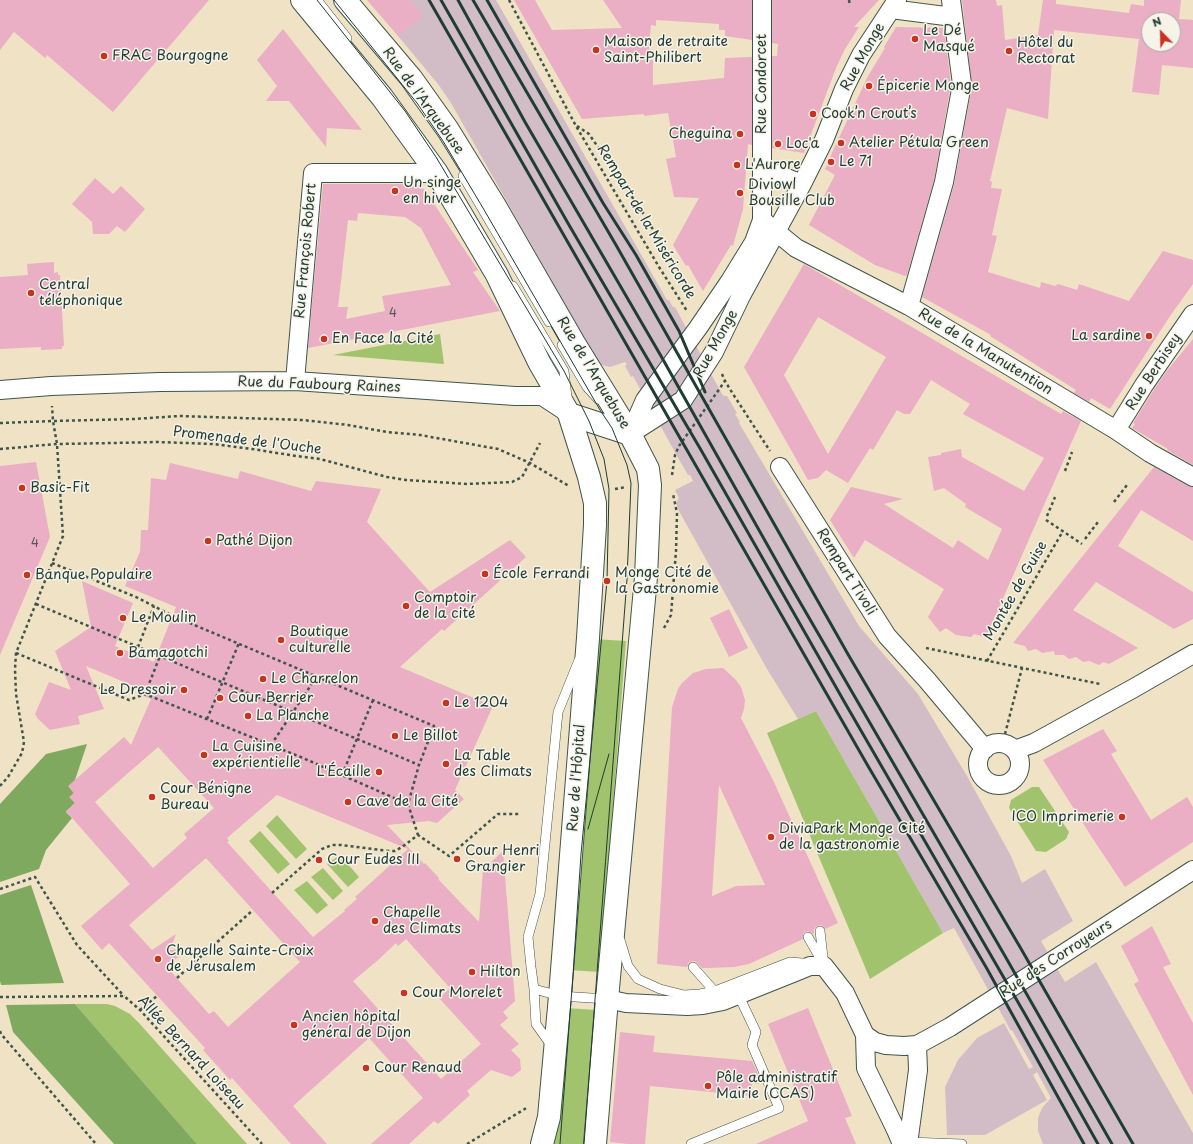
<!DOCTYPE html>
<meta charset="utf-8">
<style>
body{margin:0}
#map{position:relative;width:1193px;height:1144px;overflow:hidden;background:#f0e2c5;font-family:"Playpen Sans",sans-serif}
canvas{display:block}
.north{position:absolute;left:1141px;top:12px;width:40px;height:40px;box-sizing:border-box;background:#f7f3e8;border:1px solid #a1aaa0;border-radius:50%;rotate:337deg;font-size:11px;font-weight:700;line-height:16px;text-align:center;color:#1f3d34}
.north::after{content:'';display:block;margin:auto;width:14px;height:18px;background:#c8321e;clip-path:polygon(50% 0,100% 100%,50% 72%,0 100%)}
</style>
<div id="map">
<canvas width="1193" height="1144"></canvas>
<div class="north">N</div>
</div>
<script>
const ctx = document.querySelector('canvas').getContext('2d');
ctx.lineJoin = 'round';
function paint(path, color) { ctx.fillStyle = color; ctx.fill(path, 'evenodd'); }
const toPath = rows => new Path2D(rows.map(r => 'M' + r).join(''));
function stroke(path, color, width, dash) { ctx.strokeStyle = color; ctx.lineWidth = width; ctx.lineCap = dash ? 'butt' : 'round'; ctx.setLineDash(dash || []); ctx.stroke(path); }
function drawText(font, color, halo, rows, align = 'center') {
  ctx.font = font + ' "Playpen Sans",sans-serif'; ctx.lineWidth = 3; ctx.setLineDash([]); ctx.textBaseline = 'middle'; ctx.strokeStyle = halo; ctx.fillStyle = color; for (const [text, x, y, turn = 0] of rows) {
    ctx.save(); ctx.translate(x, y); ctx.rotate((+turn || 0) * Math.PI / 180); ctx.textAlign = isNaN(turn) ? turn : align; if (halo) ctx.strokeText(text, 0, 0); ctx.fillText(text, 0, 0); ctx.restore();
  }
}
const industrial = toPath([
 [379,0,496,0,667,300,669,300,673,307,675,307,722,394,724,396,727,396,737,413,735,414,740,422,739,423,859,626,918,694,967,776,1011,856,1022,883,1045,869,1073,921,1041,941,1065,982,1096,962,1193,1133,1193,1144,1043,1144,1038,1131,1038,1118,1042,1108,1051,1098,1037,1072,1033,1075,1047,1100,985,1135,947,1135,945,1087,958,1060,977,1038,1004,1023,1029,1069,1033,1067,1012,1030,1011,1031,954,928,943,933,816,711,798,719,767,669,679,511,676,503,679,498,675,490,693,481,690,475,688,475,677,456,633,376,631,377,625,366,627,364,625,362,610,367,602,365,598,362,451,103,438,84,398,36]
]);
const green = toPath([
 [440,334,444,364,333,355],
 [594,639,626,641,600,972,568,970],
 [816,711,943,933,870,979,767,733],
 [1032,787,1039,787,1069,832,1066,839,1046,852,1036,851,1009,808,1011,800],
 [277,815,307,849,296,859,266,826],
 [260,831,290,864,278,874,249,841],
 [340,855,359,877,348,887,327,864],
 [323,868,343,891,333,900,311,877],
 [307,881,328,905,317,914,294,890],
 [75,1004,107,1004,115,1006,130,1014,139,1023,247,1144,197,1144],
 [565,1008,597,1010,587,1144,554,1144]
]);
const forest = toPath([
 [87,744,75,780,76,781,69,787,74,793,70,797,75,803,66,812,72,818,46,850,39,869,0,882,0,804,46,754],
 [31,885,64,983,1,985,0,981,0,895],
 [75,1004,197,1144,114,1144,13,1032,6,1005]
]);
const building = toPath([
 [0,0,209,0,113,112,47,55,45,58,14,32,0,50],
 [367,0,410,0,423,16,398,36],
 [514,0,535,0,552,30,622,28,603,0,752,0,752,40,725,36,725,30,719,30,719,24,656,20,656,26,651,25,648,60,653,60,653,85,724,78,725,58,752,57,752,145,748,144,743,209,733,246,731,245,703,291,688,265,686,266,673,245,699,198,674,197,666,159,676,157,668,113,644,116,644,114,582,119],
 [772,0,879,0,854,27,859,27,845,49,836,68,804,153,772,148,772,56,777,56,778,44,772,43],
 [962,0,996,0,997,6,1002,5,1005,40,1038,35,1043,0,1056,0,1056,4,1129,13,1131,4,1144,6,1144,0,1181,0,1179,19,1193,20,1193,68,1162,65,1159,95,1132,92,1139,39,1054,30,1048,119,1007,108,990,181,992,182,991,188,1002,189,992,235,997,236,988,272,1040,288,1041,282,1055,286,1058,284,1077,290,1079,284,1129,301,1163,251,1193,260,1193,284,1170,316,1110,409,1091,398,1089,402,1074,393,1076,390,990,336,991,335,922,297,954,185,972,86],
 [1149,20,1173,20,1173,44,1149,44],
 [896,27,944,28,951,84,934,180,907,275,905,276,875,265,809,225,835,175,825,169,831,157,830,157,868,76,885,48,884,47],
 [283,29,362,130,327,128,326,147,289,101,266,101,277,86,257,60],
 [95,178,113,194,121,186,145,209,125,232,117,226,109,234,93,234,92,222,72,204],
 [323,184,407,184,424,189,478,270,473,272,500,311,308,348],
 [358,213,405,217,421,228,451,285,382,296,385,311,346,319,348,307,338,307,348,220,357,221],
 [54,262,54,273,58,272,58,275,60,275,64,346,62,346,62,349,41,350,41,347,0,349,0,277,28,275,27,264],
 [804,264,1061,414,1063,411,1081,421,986,637,974,634,971,637,956,635,946,628,940,632,928,617,944,589,865,540,854,558,830,520,851,487,903,499,884,504,953,548,958,540,988,560,1002,529,965,507,966,504,944,488,934,491,928,457,941,455,941,453,961,449,962,457,1024,491,1044,458,963,414,970,404,931,380,910,414,904,414,897,410,873,450,870,448,848,483,826,470,818,478,808,480,744,367],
 [818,317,886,357,828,454,784,375],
 [1193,339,1193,465,1167,450,1168,449,1132,428,1135,424,1133,423,1153,391,1166,372],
 [36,462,50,537,0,655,0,466],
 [170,463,238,479,240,471,311,491,316,481,381,489,367,522,430,592,510,540,526,557,444,631,442,629,400,667,493,706,455,790,464,799,437,823,429,821,387,825,424,864,425,863,439,878,438,879,479,922,483,870,503,851,515,1001,503,1012,508,1018,500,1025,519,1044,511,1050,520,1059,521,1070,512,1077,491,1070,467,1091,470,1095,438,1124,434,1121,409,1144,371,1144,423,1098,369,1038,293,1106,327,1144,291,1144,232,1078,230,1080,203,1050,205,1048,109,943,102,950,81,926,130,884,66,811,75,803,69,797,74,793,68,786,124,737,131,745,151,699,141,695,143,690,86,666,104,709,78,716,80,724,50,730,38,719,35,714,49,682,71,690,55,651,91,627,82,581,133,603,115,646,154,662,176,607,125,586,140,552,141,530,148,530,151,478,166,480],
 [158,747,214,808,184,834,187,838,153,868,95,802],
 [277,795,408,849,355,897,357,899,344,910,345,911,313,937,227,842,229,841,227,838],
 [206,858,300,962,228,1027,214,1011,209,1014,166,966,190,949,170,950,176,934,152,950,129,925],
 [406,939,450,988,439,998,481,1044,441,1079,353,981,377,961,396,943,398,946],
 [1154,467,1188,486,1193,487,1193,541,1141,510,1118,546,1193,592,1193,619,1174,629,1096,582,1073,610,1138,648,1109,664,1103,662,1099,665,1089,661,1083,662,1076,657,1069,659,1064,655,1055,655,1054,651,1042,653,1036,649,1028,651,1025,646,1013,643],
 [729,609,748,648,729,657,710,618],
 [723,668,736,680,741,687,745,700,744,709,741,718,773,780,838,923,825,929,822,925,817,926,814,929,814,934,808,931,805,932,803,934,803,939,749,964,734,967,707,968,702,968,695,961,689,962,687,967,657,964,672,707,678,689,682,683,693,673,706,669],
 [719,785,765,885,736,886,712,896],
 [1103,729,1117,751,1111,754,1151,820,1187,797,1193,807,1193,842,1125,887,1093,839,1043,760],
 [1152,926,1171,964,1163,967,1193,1023,1193,1095,1134,984,1139,981,1121,946],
 [808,1008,852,1116,845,1118,856,1144,756,1144,808,1121,768,1024],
 [620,1032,655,1036,653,1052,752,1061,760,1078,759,1084,752,1083,751,1096,650,1086,645,1144,628,1144,610,1142]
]);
const path = toPath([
 [509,0,576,126,659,267,687,311],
 [849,0,850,6],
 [577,126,589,134,643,213,694,297],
 [722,374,725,381,733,394,770,451],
 [0,423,53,421,134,419,179,416,303,420,348,425,387,432,420,435,498,449,530,463,569,486],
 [0,449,57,444,113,443,158,442,213,444,252,449,296,456,320,459,387,477,406,480,467,484,512,482,522,477,540,443],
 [1065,471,1072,452],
 [672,475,675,455,679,446,725,381],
 [615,489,626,487],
 [1114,502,1127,485],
 [1047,516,1055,497],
 [1046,520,1082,544],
 [1085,539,1098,522],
 [52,563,136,597,173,616,434,726,419,765],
 [36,604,419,765,408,804,418,835],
 [664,628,671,615,676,551,677,513,673,494],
 [138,647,154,606],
 [926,648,1100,684],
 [16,653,129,700,145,694,303,758,408,804],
 [987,661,1063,531],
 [145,694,160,656],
 [207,719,239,643],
 [1005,734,1022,668],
 [271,745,317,676],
 [342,775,373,700],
 [0,786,8,777,22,753,24,742,16,694,15,669,16,653,63,536,57,444,53,421,52,406],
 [0,889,35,877,77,945,124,996],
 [272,893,322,849,332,845,341,845,389,851,395,851,402,847,418,835,449,856,498,814,521,814],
 [177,978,253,910],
 [0,997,124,996,140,1010,262,1144],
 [140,1010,157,996],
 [0,1031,1,1034,96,1144],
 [467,1144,528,1107]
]);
const service = toPath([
 [317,0,347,38],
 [463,176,549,322],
 [513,286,564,371,567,397],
 [562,345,587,387,598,399],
 [820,931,824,966],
 [808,937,820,958],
 [620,940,628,966,638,979,660,989,684,995,700,994,715,991,790,962,802,963,807,964],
 [693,967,717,994],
 [534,989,560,996,607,999],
 [551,1045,536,1024,534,989,531,967,528,937,540,894,558,712,579,660],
 [908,1142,962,1144],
 [691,1144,779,1108,752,1045,756,1032,738,994]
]);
const minor = toPath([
 [891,9,953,17],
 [762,168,802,184],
 [762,220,796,248,909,306,1116,430,1150,453,1193,477],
 [909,306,944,182,962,84,951,0],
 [295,381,313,173,437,173],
 [0,390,51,386,160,382,295,381,515,396,542,396,568,413],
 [1116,430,1144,385,1193,314],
 [630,434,683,400,714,352,741,296,802,184,824,140,844,89,861,55,897,0],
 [630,434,645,400,698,328,730,281,754,242,762,220,762,0],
 [780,467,887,636,927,680,985,749],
 '978 764a21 21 0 1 1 42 0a21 21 0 1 1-42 0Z',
 [1015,750,1034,743,1134,688,1193,654],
 [607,999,626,1003,687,1006,703,1005,723,1001,793,973,810,966,824,966,845,993,865,1035,866,1068,896,1130,902,1144],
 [865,1035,875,1042,886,1045,904,1046,917,1045,950,1027,1193,870],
 [908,1144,918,1070,917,1045]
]);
const secondary = toPath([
 [302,0,382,97,437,173,497,275,539,362,569,414,589,477,595,503,595,525,588,638,560,996,549,1117,542,1144],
 [345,0,411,78,448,130,495,206,574,343,630,434,648,469,650,485,646,577,607,999,595,1144],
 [569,414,630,434]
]);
const tram = toPath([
 [317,0,405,111,436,157,564,371,589,421,604,459,609,489,607,581,581,854,573,975,560,1144],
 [334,0,417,103,443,141,483,208,600,410,612,428,627,465,631,483,627,579,584,1144],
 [588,829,609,754]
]);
const rail = toPath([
 [429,0,868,766,986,967,1084,1144],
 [441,0,569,225,701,450,845,703,1026,1016,1098,1144],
 [458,0,525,122,661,356,786,578,1005,956,1112,1144],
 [473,0,616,245,849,656,1020,947,1133,1144],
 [487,0,603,203,636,255,679,331,705,392]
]);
const markers = [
 [915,39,4,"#c8321e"],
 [596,50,4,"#c8321e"],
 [1009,51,4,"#c8321e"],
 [104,56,4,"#c8321e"],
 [869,86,4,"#c8321e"],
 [813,114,4,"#c8321e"],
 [740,134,4,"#c8321e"],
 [841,143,4,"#c8321e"],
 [778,144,4,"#c8321e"],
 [831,162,4,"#c8321e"],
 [737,165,4,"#c8321e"],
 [395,191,4,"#c8321e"],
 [740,193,4,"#c8321e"],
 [31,293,4,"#c8321e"],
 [1149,336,4,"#c8321e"],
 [324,339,4,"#c8321e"],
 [22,488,4,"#c8321e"],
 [208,541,4,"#c8321e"],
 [485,574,4,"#c8321e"],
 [27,575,4,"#c8321e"],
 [607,581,4,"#c8321e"],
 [406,606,4,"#c8321e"],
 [123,618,4,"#c8321e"],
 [281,640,4,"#c8321e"],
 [120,653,4,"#c8321e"],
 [263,679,4,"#c8321e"],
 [184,690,4,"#c8321e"],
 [220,698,4,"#c8321e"],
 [446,703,4,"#c8321e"],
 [248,716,4,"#c8321e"],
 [395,736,4,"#c8321e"],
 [204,755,4,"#c8321e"],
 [446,764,4,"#c8321e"],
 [379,772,4,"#c8321e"],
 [152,797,4,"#c8321e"],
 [348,802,4,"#c8321e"],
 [1122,817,4,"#c8321e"],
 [771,837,4,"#c8321e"],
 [457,859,4,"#c8321e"],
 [319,860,4,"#c8321e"],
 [375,921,4,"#c8321e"],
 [158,959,4,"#c8321e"],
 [472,972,4,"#c8321e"],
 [404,993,4,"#c8321e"],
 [294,1025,4,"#c8321e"],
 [366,1068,4,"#c8321e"],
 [708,1086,4,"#c8321e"]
];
const numberNames = [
 ["4",393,314],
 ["4",35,544]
];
const poiNames = [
 ["Le Dé",923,31],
 ["Masqué",923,47],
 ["Maison de retraite",604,42],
 ["Saint-Philibert",604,58],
 ["Hôtel du",1017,43],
 ["Rectorat",1017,59],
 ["FRAC Bourgogne",112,56],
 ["Épicerie Monge",877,86],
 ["Cook’n Crout’s",821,114],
 ["Cheguina",732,134,"right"],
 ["Atelier Pétula Green",849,143],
 ["Loc'a",786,144],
 ["Le 71",839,162],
 ["L'Aurore",745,165],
 ["Un singe",403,183],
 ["en hiver",403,199],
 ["Diviowl",748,185],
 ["Bousille Club",748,201],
 ["Central",39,285],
 ["téléphonique",39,301],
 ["La sardine",1141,336,"right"],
 ["En Face la Cité",332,339],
 ["Basic-Fit",30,488],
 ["Pathé Dijon",216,541],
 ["Monge Cité de",615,573],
 ["la Gastronomie",615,589],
 ["École Ferrandi",493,574],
 ["Banque Populaire",35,575],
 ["Comptoir",414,598],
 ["de la cité",414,614],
 ["Le Moulin",131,618],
 ["Boutique",289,632],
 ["culturelle",289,648],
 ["Bamagotchi",128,653],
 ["Le Charrelon",271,679],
 ["Le Dressoir",176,690,"right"],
 ["Cour Berrier",228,698],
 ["Le 1204",454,703],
 ["La Planche",256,716],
 ["Le Billot",403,736],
 ["La Cuisine",212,747],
 ["expérientielle",212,763],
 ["La Table",454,756],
 ["des Climats",454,772],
 ["L'Écaille",371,772,"right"],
 ["Cour Bénigne",160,789],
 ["Bureau",160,805],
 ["Cave de la Cité",356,802],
 ["ICO Imprimerie",1114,817,"right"],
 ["DiviaPark Monge Cité",779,829],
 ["de la gastronomie",779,845],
 ["Cour Henri",465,851],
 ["Grangier",465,867],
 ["Cour Eudes III",327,860],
 ["Chapelle",383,913],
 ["des Climats",383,929],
 ["Chapelle Sainte-Croix",166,951],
 ["de Jérusalem",166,967],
 ["Hilton",480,972],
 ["Cour Morelet",412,993],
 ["Ancien hôpital",302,1017],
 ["général de Dijon",302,1033],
 ["Cour Renaud",374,1068],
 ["Pôle administratif",716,1078],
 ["Mairie (CCAS)",716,1094]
];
const streetNames = [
 ["Rue Monge",863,57,-61],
 ["Rue Condorcet",762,84,-90],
 ["Rue de l'Arquebuse",423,101,54],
 ["Rempart de la Miséricorde",646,222,59],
 ["Rue François Robert",306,251,-85],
 ["Rue Monge",716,344,-61],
 ["Rue de la Manutention",985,352,31],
 ["Rue Berbisey",1154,372,-57],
 ["Rue de l'Arquebuse",593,373,59],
 ["Rue du Faubourg Raines",319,385,2],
 ["Promenade de l'Ouche",247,441,7],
 ["Rempart Tivoli",846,572,58],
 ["Montée de Guise",1016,591,-60],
 ["Rue de l'Hôpital",577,778,-86],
 ["Rue des Corroyeurs",1056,959,-33],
 ["Allée Bernard Loiseau",191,1053,47]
];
paint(industrial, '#d2bdc7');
paint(green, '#a1c36d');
paint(forest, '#80a960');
paint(building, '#eaaec5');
stroke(service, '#3e564a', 10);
stroke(minor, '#3e564a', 20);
stroke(secondary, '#3e564a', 24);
stroke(path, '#3e564a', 2.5, [3, 3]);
stroke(service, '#fff', 9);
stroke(minor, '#fff', 18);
stroke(secondary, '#fff', 22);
stroke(tram, '#1f3d34', 1);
stroke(rail, '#1f3d34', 3);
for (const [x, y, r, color] of markers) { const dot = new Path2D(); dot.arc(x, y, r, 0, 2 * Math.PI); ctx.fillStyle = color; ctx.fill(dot); stroke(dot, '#f7f3e8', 1.5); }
drawText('12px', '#525958', null, numberNames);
drawText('14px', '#1f3d34', '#f7f3e8', poiNames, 'left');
drawText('14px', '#1f3d34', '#f7f3e8', streetNames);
</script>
